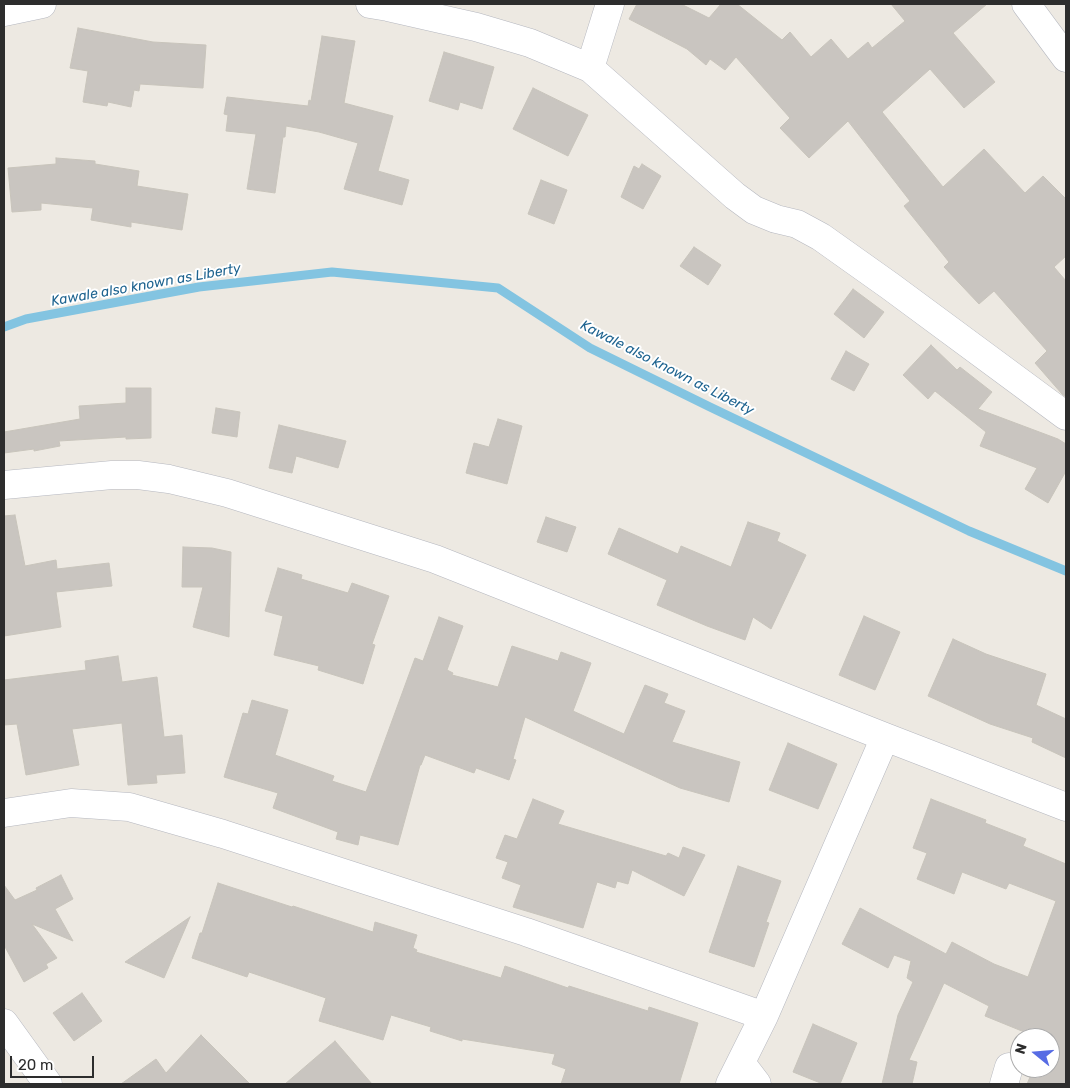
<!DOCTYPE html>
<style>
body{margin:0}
#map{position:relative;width:1070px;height:1088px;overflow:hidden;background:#ede9e2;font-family:Rubik,sans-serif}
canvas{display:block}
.frame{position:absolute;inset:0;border:5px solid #2d2d2d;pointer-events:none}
.north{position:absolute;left:1010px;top:1028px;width:50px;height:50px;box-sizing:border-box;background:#fff;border:1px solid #ababab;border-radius:50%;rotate:287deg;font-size:14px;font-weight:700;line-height:20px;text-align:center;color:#2d2d2d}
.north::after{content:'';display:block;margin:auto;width:18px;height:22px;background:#576ce4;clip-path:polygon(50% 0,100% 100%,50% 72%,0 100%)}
.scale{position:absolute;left:10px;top:1056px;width:84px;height:22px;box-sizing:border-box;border:2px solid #2d2d2d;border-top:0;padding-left:6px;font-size:15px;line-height:18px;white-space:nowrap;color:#2d2d2d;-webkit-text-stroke:4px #fff;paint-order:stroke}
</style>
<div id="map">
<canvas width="1070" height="1088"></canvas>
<div class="frame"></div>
<div class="north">N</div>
<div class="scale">20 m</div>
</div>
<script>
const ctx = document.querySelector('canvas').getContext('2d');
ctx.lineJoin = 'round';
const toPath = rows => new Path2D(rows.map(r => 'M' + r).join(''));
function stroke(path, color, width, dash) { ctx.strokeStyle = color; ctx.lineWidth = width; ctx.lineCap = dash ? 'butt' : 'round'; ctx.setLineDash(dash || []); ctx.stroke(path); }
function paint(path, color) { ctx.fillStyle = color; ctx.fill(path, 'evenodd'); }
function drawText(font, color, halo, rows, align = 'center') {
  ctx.font = font + ' Rubik,sans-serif'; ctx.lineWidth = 4; ctx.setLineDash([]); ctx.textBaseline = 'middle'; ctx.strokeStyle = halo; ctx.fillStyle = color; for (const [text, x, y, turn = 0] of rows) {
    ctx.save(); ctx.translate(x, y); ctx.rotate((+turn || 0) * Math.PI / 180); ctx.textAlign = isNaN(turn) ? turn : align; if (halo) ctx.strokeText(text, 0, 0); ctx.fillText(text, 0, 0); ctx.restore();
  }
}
const stream = toPath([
 [4,327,26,319,199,287,332,272,498,288,590,348,710,407,969,531,1066,571]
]);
const building = toPath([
 [637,4,681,4,709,18,721,4,737,4,782,40,790,32,811,57,831,39,848,59,868,42,872,48,905,21,891,4,987,4,953,33,995,82,964,108,930,69,882,112,943,187,984,149,1025,193,1043,176,1066,199,1066,256,1054,267,1066,281,1066,397,1062,394,1035,363,1047,351,994,291,979,304,944,267,949,262,904,206,910,201,848,121,809,158,780,128,790,118,736,57,725,70,710,59,706,65,687,49,629,19,637,4],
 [78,28,153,42,206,45,203,88,140,84,139,91,134,90,131,107,108,102,107,106,83,102,88,71,70,68,78,28],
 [322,36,355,41,344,103,393,116,378,171,409,180,402,205,344,189,358,143,319,132,286,126,285,137,283,137,275,193,247,189,256,134,226,131,228,115,224,114,227,97,308,106,309,100,311,101,322,36],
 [444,52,494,67,482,109,460,102,458,110,429,101,444,52],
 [533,88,588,115,568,156,513,129,533,88],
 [56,158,95,161,95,164,139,171,137,186,188,194,182,230,131,222,131,227,91,220,93,208,41,203,41,210,12,212,8,168,56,164,56,158],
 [642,164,661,176,643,209,621,197,634,166,639,169,642,164],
 [541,180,567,190,554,224,528,214,541,180],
 [694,247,721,265,708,285,680,266,694,247],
 [853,289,884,312,864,338,834,314,853,289],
 [931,345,957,370,960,367,992,392,978,409,1058,439,1066,444,1066,471,1048,503,1025,489,1037,468,980,446,986,432,935,391,928,399,903,375,931,345],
 [846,351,869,364,854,391,831,379,846,351],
 [126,388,151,388,151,438,126,439,126,437,59,441,60,446,34,451,34,449,4,453,4,432,80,419,79,406,126,403,126,388],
 [216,408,240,412,237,437,212,433,216,408],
 [498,419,522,426,507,484,466,473,474,443,489,447,498,419],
 [279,425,346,441,338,468,296,456,292,473,269,468,279,425],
 [15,515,25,566,56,560,57,569,109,563,112,586,56,592,61,627,4,636,4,516,15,515],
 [546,517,576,527,567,552,537,542,546,517],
 [748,522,780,533,777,541,806,555,771,629,753,617,745,640,707,626,657,605,667,580,608,554,619,528,678,554,681,546,731,567,748,522],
 [183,547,212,548,231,552,229,637,193,627,203,587,182,587,183,547],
 [278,568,302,575,301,579,348,593,352,583,389,596,372,644,375,645,363,684,318,670,319,666,274,655,283,616,265,611,278,568],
 [864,616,900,632,875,690,839,675,864,616],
 [439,617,463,626,447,670,453,673,452,675,498,687,512,646,558,661,561,652,591,663,573,711,624,734,645,685,668,694,664,703,685,711,672,742,740,762,729,802,680,788,525,717,513,759,516,760,509,780,476,768,474,773,425,755,421,765,420,765,398,845,360,835,358,845,336,839,338,832,273,808,278,793,224,777,243,713,248,714,252,700,288,710,275,755,334,776,332,781,366,792,415,658,423,661,439,617],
 [953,639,986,654,1046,674,1036,705,1066,719,1066,758,1032,742,1033,738,990,724,928,696,953,639],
 [118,656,122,682,157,677,164,737,182,735,185,773,156,775,157,783,128,785,122,723,72,729,79,765,26,775,17,724,4,725,4,680,86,670,85,661,118,656],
 [788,743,837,764,818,809,769,790,788,743],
 [533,799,564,811,558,824,666,856,668,853,679,858,683,847,705,855,684,896,632,870,628,884,617,881,615,888,597,882,583,928,513,907,521,885,502,878,508,862,496,858,505,835,517,839,533,799],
 [931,799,986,820,985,823,1026,839,1023,846,1066,864,1066,1084,1027,1084,1034,1068,1050,1068,1050,1038,1039,1038,985,1016,989,1006,944,983,909,1060,917,1062,912,1084,882,1084,898,1015,913,982,907,978,911,961,894,955,888,968,842,944,860,908,946,954,952,942,994,964,1028,977,1056,901,1009,883,1006,889,962,872,954,894,917,879,927,853,913,848,931,799],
 [738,866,781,881,766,922,769,923,754,967,709,952,738,866],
 [61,875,73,899,55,909,73,941,32,924,57,958,46,964,48,968,24,982,4,945,4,885,15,900,37,890,36,888,61,875],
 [218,883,292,907,293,906,373,932,375,922,417,935,413,948,417,950,416,952,501,978,505,966,568,988,569,986,648,1011,649,1007,698,1023,679,1084,561,1084,566,1069,552,1064,555,1054,462,1039,462,1041,430,1031,431,1027,391,1015,383,1040,319,1021,326,998,249,972,247,977,192,958,200,933,202,933,218,883],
 [190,917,164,978,125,962,190,917],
 [82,993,102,1021,74,1041,53,1013,82,993],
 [813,1024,857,1043,840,1084,823,1084,793,1072,813,1024],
 [201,1035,250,1084,121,1084,156,1059,166,1073,201,1035],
 [335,1041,372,1084,285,1084,335,1041]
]);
const minor = toPath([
 [370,4,388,7,476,27,530,43,590,68,735,196,754,210,776,219,797,224,821,237,890,286,1066,416],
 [1026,4,1066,58],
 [4,12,42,4],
 [590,68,610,4],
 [4,485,112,475,138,475,169,479,227,493,435,559,885,737,1066,807],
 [4,813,71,803,129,807,223,834,526,932,764,1016],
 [4,1023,48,1084],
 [741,1063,757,1084],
 [730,1084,764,1016,885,737],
 [1004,1084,1009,1067]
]);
const waterNames = [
 ["Kawale also known as Liberty",146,285,-10],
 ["Kawale also known as Liberty",667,368,27]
];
stroke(stream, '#83c4e1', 9);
paint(building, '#c9c5c0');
stroke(building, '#c8c4bb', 1);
stroke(minor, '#b5b7bf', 29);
stroke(minor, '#fff', 28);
drawText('italic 14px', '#1f6490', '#fff', waterNames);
</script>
